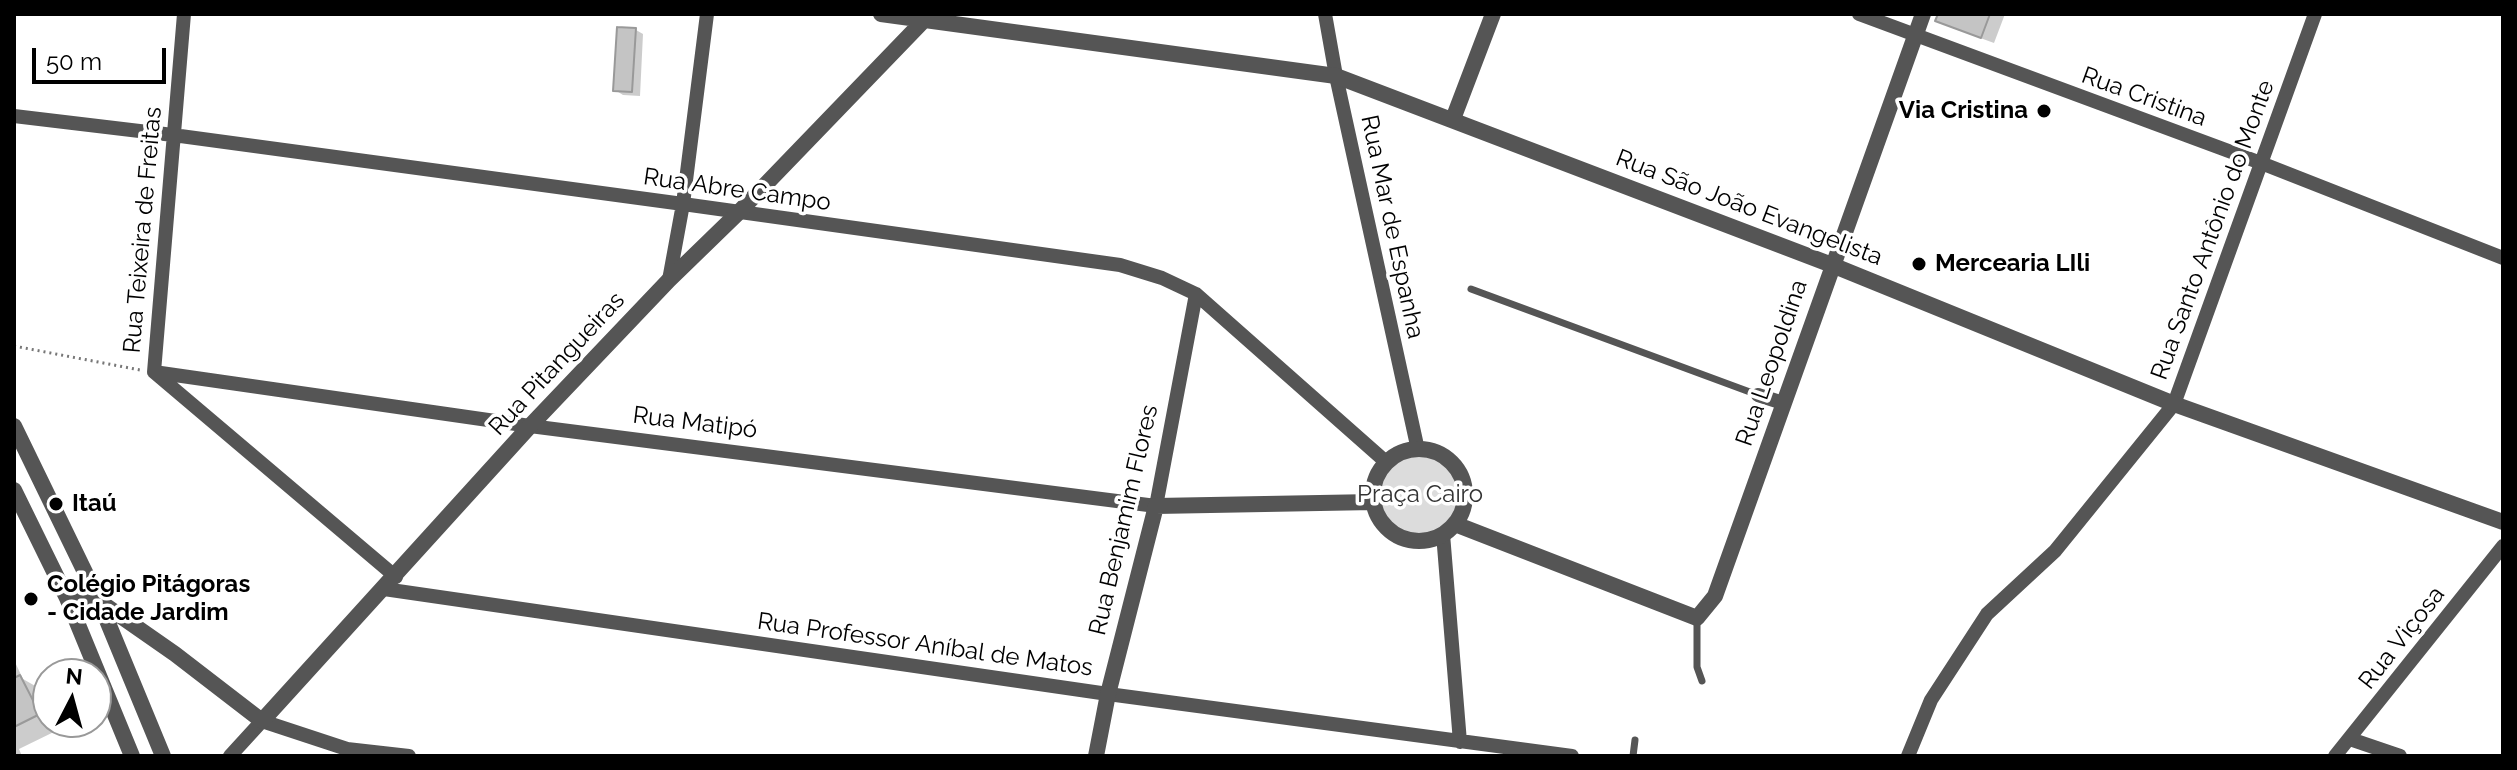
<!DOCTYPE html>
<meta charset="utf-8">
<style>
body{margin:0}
#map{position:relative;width:2517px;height:770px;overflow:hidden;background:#fff;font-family:Raleway,sans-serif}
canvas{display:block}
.frame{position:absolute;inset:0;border:16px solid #000;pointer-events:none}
.north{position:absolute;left:32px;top:658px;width:80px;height:80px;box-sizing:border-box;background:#fff;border:2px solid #999;border-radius:50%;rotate:6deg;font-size:22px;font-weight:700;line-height:32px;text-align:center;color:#000}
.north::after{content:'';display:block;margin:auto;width:28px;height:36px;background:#000;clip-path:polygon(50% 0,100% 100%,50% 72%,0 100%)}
.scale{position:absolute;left:32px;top:48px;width:134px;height:36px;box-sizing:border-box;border:4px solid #000;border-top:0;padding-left:10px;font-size:24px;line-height:28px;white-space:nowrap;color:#000;-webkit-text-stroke:6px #fff;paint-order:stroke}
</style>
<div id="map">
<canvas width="2517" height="770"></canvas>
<div class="frame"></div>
<div class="north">N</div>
<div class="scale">50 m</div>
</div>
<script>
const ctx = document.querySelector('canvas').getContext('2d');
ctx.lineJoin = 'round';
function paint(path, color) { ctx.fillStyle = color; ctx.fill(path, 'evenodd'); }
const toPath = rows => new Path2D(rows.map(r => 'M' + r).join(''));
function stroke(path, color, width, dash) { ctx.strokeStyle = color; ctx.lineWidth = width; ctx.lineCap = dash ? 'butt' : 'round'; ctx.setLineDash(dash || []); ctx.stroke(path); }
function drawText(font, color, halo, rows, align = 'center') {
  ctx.font = font + ' Raleway,sans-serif'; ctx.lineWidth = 7; ctx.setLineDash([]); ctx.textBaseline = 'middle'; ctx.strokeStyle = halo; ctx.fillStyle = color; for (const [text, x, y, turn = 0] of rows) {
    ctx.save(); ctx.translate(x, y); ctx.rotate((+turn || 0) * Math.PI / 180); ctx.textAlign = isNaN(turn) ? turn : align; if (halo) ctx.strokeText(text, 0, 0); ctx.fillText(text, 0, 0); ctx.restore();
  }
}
const green = toPath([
 '1378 495a41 41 0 1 1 82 0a41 41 0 1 1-82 0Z'
]);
const shadow = toPath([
 [1940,14,2005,14,1994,43,1950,27,1938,20],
 [636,30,643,34,640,96,623,95,615,90],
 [14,660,23,679,44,691,48,700,48,722,59,722,62,728,19,749,22,756,14,756]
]);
const building = toPath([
 [1938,14,1990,14,1981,38,1935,21,1938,14],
 [617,27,636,28,632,92,613,91,617,27],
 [20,675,40,714,14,727,14,678,20,675]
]);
const path = toPath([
 [14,346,140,370]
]);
const service = toPath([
 [1471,289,1758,395],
 [1697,618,1697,667,1702,681],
 [1633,756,1635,740]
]);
const minor = toPath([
 [1325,14,1336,76,1418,450],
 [1859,14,2261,163,2503,258],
 [14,116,173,135,683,204,1120,265,1162,278,1196,294,1386,462],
 [669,280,683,204,707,14],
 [154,372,530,426,1156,506,1196,294],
 [154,372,184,14],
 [154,372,396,577],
 [1758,395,1783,403],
 [1443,534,1460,742],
 [384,589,1108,694,1572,756],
 [2350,739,2400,756],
 [230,756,262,721,347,749,409,756],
 [1908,756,1931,700,1987,614,2055,551,2174,404,2315,14],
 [2335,756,2503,546]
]);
const tertiary = toPath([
 [881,14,1336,76,1832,265,2174,404,2503,522],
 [1453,119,1493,14],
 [14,426,99,601,163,756],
 '1373 495a46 46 0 1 1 92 0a46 46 0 1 1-92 0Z',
 [14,490,67,598,132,756],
 [1455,524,1697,618,1715,596,1923,14],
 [67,598,99,601,175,654,262,721,530,426,669,280,738,213,929,15],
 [1096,756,1108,694,1156,506,1374,502]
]);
const markers = [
 [2044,111,8,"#000"],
 [1919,264,8,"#000"],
 [56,504,8,"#000"],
 [31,599,8,"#000"]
];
const streetNames = [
 ["Rua Cristina",2144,97,20],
 ["Rua Abre Campo",737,190,8],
 ["Rua São João Evangelista",1749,208,21],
 ["Rua Mar de Espanha",1392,227,78],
 ["Rua Teixeira de Freitas",143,230,-85],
 ["Rua Santo Antônio do Monte",2213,230,-70],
 ["Rua Leopoldina",1772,363,-71],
 ["Rua Pitangueiras",557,364,-47],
 ["Rua Matipó",695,423,7],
 ["Rua Benjamim Flores",1124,520,-77],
 ["Rua Viçosa",2402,638,-52],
 ["Rua Professor Aníbal de Matos",925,645,8]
];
const poiNames = [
 ["Via Cristina",2028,111,"right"],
 ["Mercearia LIli",1935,264],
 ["Itaú",72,504],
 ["Colégio Pitágoras",47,585],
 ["- Cidade Jardim",47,613]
];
const parkNames = [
 ["Praça Cairo",1420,495]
];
paint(green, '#dcdcdc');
paint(shadow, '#0003');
paint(building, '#c4c4c4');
stroke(building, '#999', 2);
stroke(path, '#777', 3, [2, 4]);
stroke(service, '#555', 7);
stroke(minor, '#555', 14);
stroke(tertiary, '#555', 16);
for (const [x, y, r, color] of markers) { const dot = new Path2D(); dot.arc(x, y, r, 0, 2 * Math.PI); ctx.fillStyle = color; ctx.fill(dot); stroke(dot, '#fff', 3); }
drawText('24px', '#000', '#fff', streetNames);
drawText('bold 24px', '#000', '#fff', poiNames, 'left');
drawText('24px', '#333', '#fff', parkNames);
</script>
